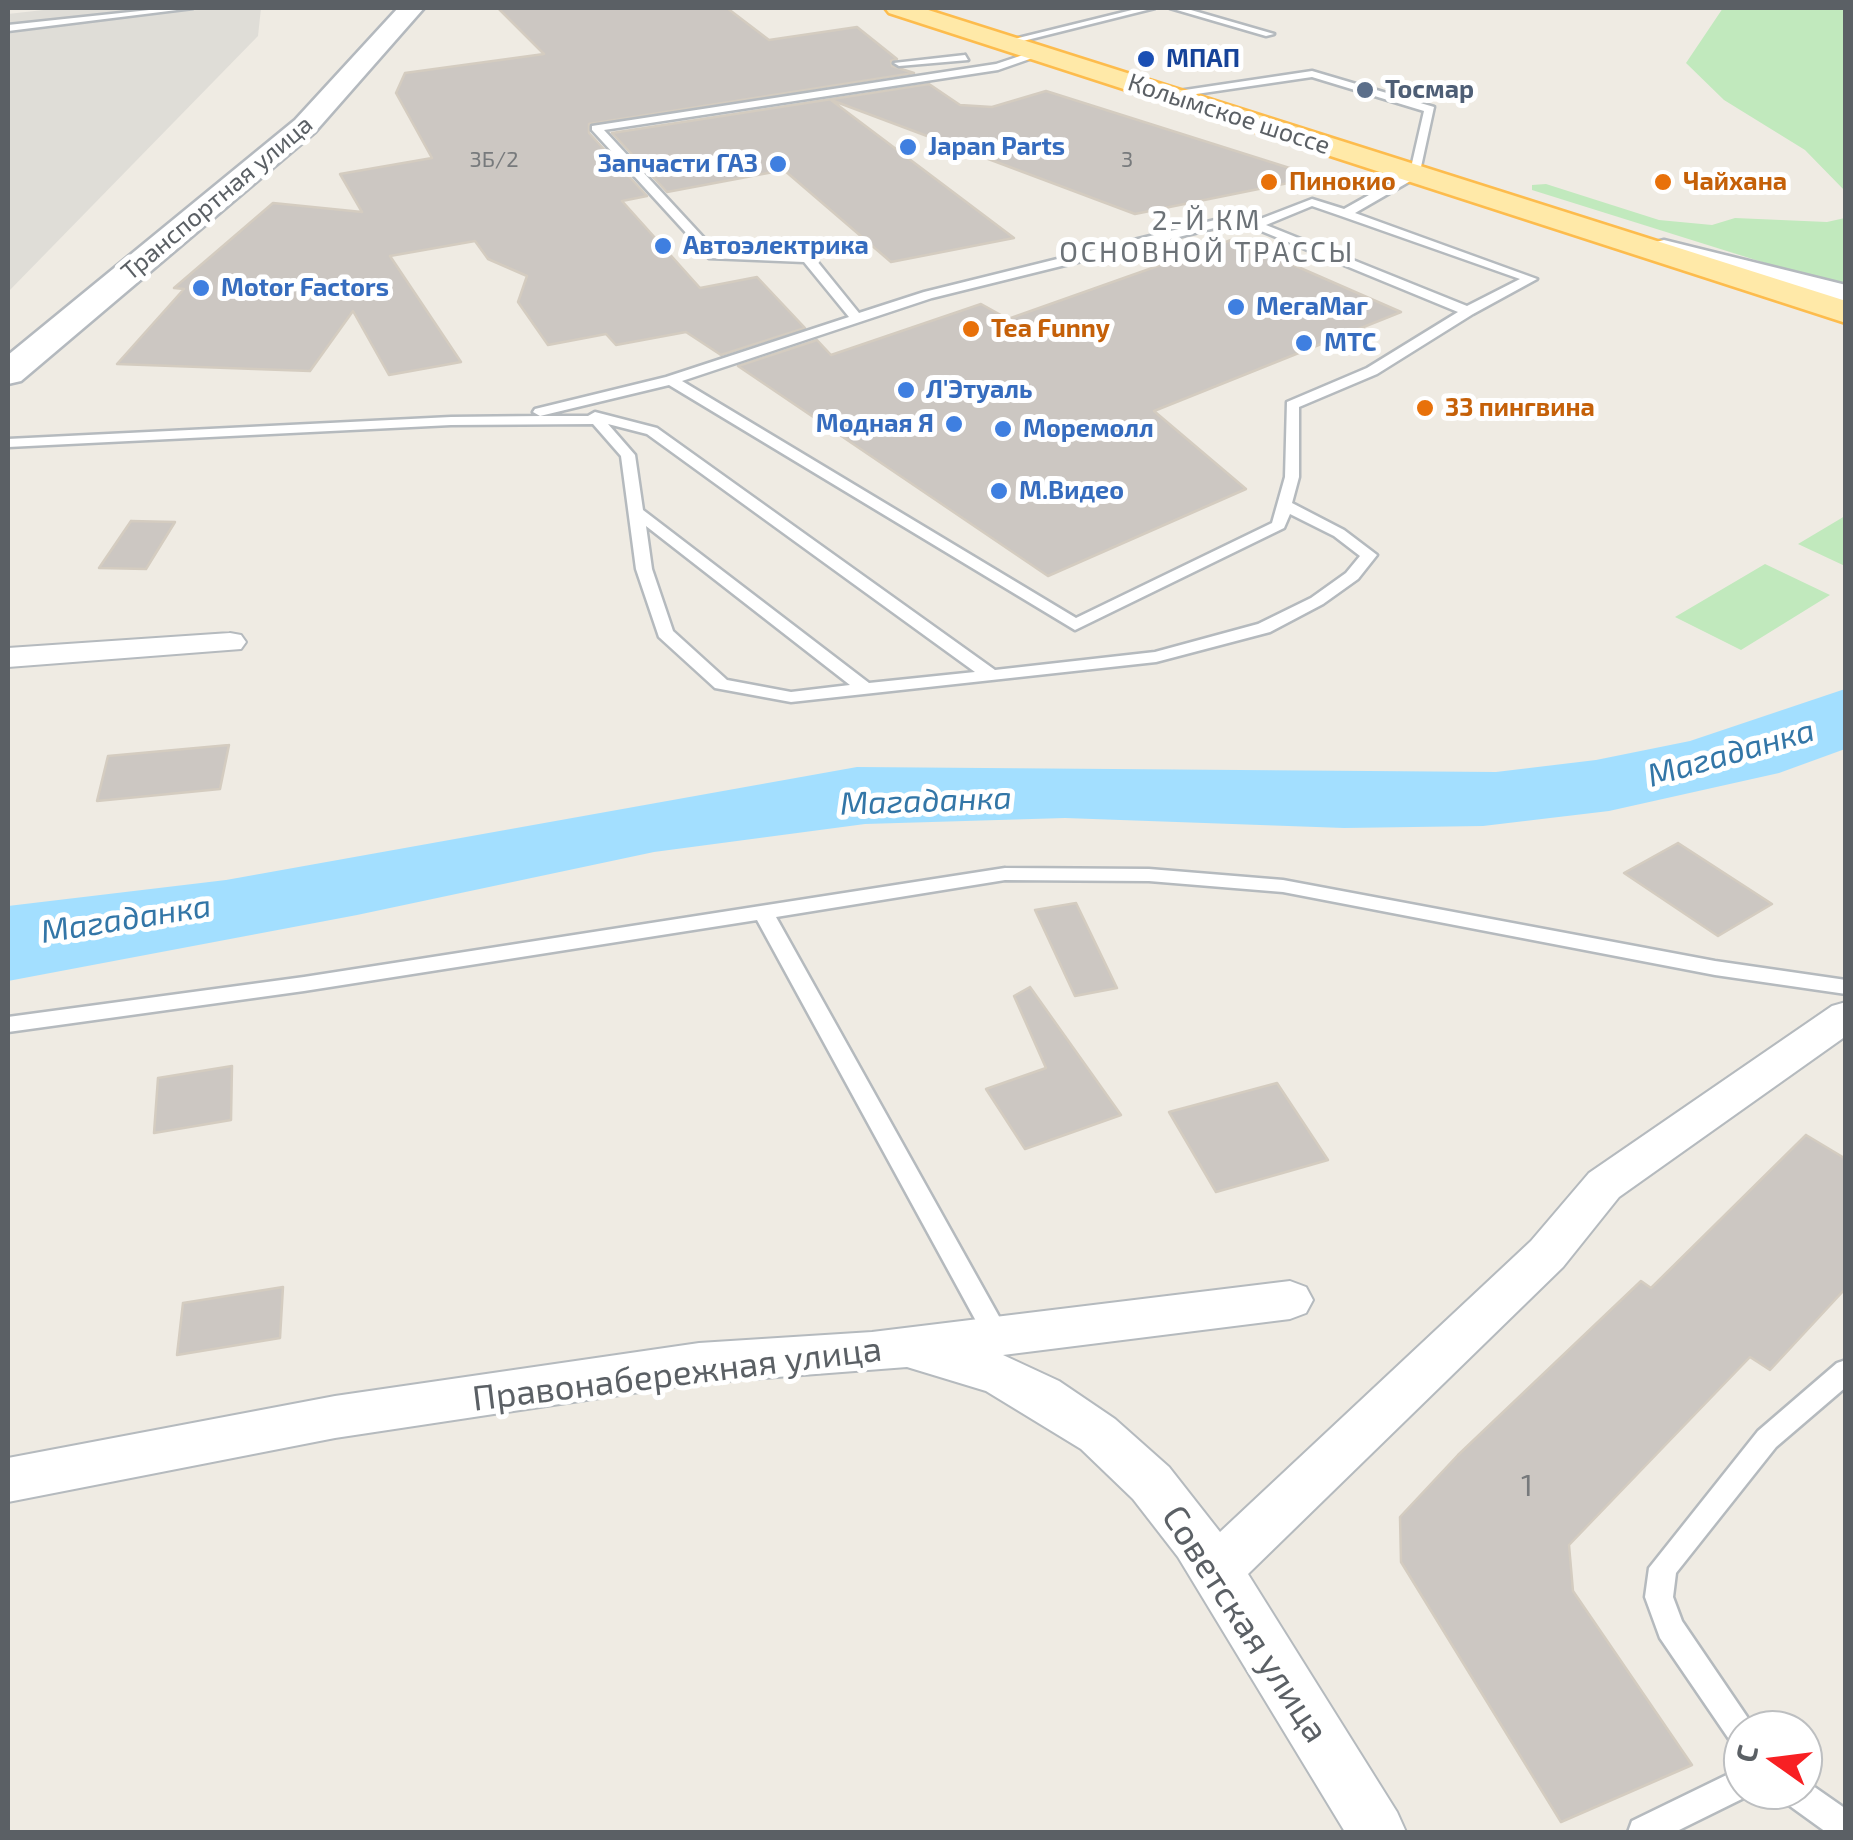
<!DOCTYPE html>
<meta charset="utf-8">
<style>
body{margin:0}
#map{position:relative;width:1853px;height:1840px;overflow:hidden;background:#efebe3;font-family:"Exo 2",sans-serif}
canvas{display:block}
.frame{position:absolute;inset:0;border:10px solid #5b6065;pointer-events:none}
.north{position:absolute;left:1723px;top:1710px;width:100px;height:100px;box-sizing:border-box;background:#fff;border:2px solid #bdbfc1;border-radius:50%;rotate:284deg;font-size:28px;font-weight:700;line-height:40px;text-align:center;color:#5b6065}
.north::after{content:'';display:block;margin:auto;width:35px;height:45px;background:#f82023;clip-path:polygon(50% 0,100% 100%,50% 72%,0 100%)}
</style>
<div id="map">
<canvas width="1853" height="1840"></canvas>
<div class="frame"></div>
<div class="north">С</div>
</div>
<script>
const ctx = document.querySelector('canvas').getContext('2d');
ctx.lineJoin = 'round';
function paint(path, color) { ctx.fillStyle = color; ctx.fill(path, 'evenodd'); }
const toPath = rows => new Path2D(rows.map(r => 'M' + r).join(''));
function stroke(path, color, width, dash) { ctx.strokeStyle = color; ctx.lineWidth = width; ctx.lineCap = dash ? 'butt' : 'round'; ctx.setLineDash(dash || []); ctx.stroke(path); }
function drawText(font, color, halo, rows, align = 'center') {
  ctx.font = font + ' "Exo 2",sans-serif'; ctx.lineWidth = 10; ctx.setLineDash([]); ctx.textBaseline = 'middle'; ctx.strokeStyle = halo; ctx.fillStyle = color; for (const [text, x, y, turn = 0] of rows) {
    ctx.save(); ctx.translate(x, y); ctx.rotate((+turn || 0) * Math.PI / 180); ctx.textAlign = isNaN(turn) ? turn : align; if (halo) ctx.strokeText(text, 0, 0); ctx.fillText(text, 0, 0); ctx.restore();
  }
}
const industrial = toPath([
 [61,8,261,8,258,36,8,292,8,14]
]);
const green = toPath([
 [1723,8,1845,8,1845,191,1805,150,1724,100,1686,63],
 [1546,184,1659,220,1712,225,1735,218,1827,222,1845,218,1845,288,1532,190,1532,185],
 [1845,516,1845,566,1798,544],
 [1765,564,1830,595,1741,650,1675,617]
]);
const water = toPath([
 [1845,689,1845,749,1779,773,1609,811,1483,826,1344,828,1065,818,865,824,654,852,357,915,8,981,8,906,226,880,857,767,1496,772,1596,760,1690,741]
]);
const building = toPath([
 [498,8,727,8,769,40,857,27,897,59,891,61,892,66,914,73,589,124,589,133,647,196,622,201,700,288,757,277,805,328,721,355,686,332,616,345,606,334,548,345,518,302,527,276,488,259,475,241,390,256,461,362,389,375,353,311,310,371,117,364,184,289,174,288,273,203,362,212,340,174,432,158,396,93,405,73,544,54,498,8],
 [929,84,960,105,992,107,1046,91,1318,177,1135,214,831,100,1014,238,891,262,784,170,667,192,612,133,929,84],
 [1234,239,1401,312,1154,411,1246,489,1048,576,738,366,817,340,831,355,981,304,1008,319,1234,239],
 [131,521,175,522,146,569,99,568,131,521],
 [229,745,220,789,97,801,108,756,229,745],
 [1678,843,1772,904,1718,936,1624,873,1678,843],
 [1076,903,1117,988,1075,996,1035,910,1076,903],
 [1030,987,1121,1115,1025,1149,986,1089,1046,1068,1014,996,1030,987],
 [232,1066,231,1120,154,1133,158,1078,232,1066],
 [1277,1083,1328,1160,1216,1192,1169,1112,1277,1083],
 [1806,1135,1846,1159,1846,1288,1770,1370,1750,1357,1569,1545,1573,1591,1692,1765,1561,1822,1401,1562,1400,1517,1458,1455,1641,1281,1651,1288,1806,1135],
 [283,1287,280,1338,177,1355,183,1303,283,1287]
]);
const lane = toPath([
 [168,8,193,8,8,31,8,25,168,8],
 [1140,8,1155,8,1007,45,1002,42,1140,8],
 [1170,8,1184,8,1274,34,1266,36,1170,8],
 [1038,50,1041,55,998,70,604,130,716,251,812,255,859,313,924,292,1219,219,1255,221,1312,199,1344,209,1410,172,1424,111,1312,77,1169,98,1165,93,1312,71,1434,107,1419,176,1355,213,1537,279,1473,314,1377,374,1299,407,1299,477,1292,503,1344,530,1377,555,1358,579,1323,604,1270,632,1156,662,791,702,715,688,659,637,636,569,621,456,593,424,451,425,8,447,8,439,451,417,540,416,533,412,535,409,666,377,849,317,804,262,709,258,592,130,592,126,996,64,1038,50],
 [1312,206,1341,216,1520,279,1467,306,1266,225,1312,206],
 [1219,227,1254,228,1458,312,1367,368,1287,402,1285,477,1272,523,1076,618,682,381,932,298,1219,227],
 [669,385,1075,630,1284,528,1290,514,1334,536,1360,556,1346,573,1311,598,1258,624,1155,652,995,670,657,428,595,412,588,416,540,416,669,385],
 [608,424,647,434,975,672,869,683,643,510,635,455,608,424],
 [646,526,850,685,791,692,727,680,673,631,652,569,646,526],
 [965,55,968,60,899,66,894,63,965,55],
 [1005,868,1149,869,1283,880,1715,961,1846,980,1846,994,1715,975,1283,892,1149,881,1005,880,776,917,1006,1329,1009,1336,1006,1343,997,1346,988,1343,757,920,304,991,8,1032,8,1017,304,977,1005,868],
 [1846,1360,1846,1387,1776,1447,1676,1573,1673,1597,1682,1621,1756,1730,1743,1730,1743,1750,1733,1745,1660,1638,1645,1597,1649,1568,1758,1431,1837,1363,1846,1360],
 [1743,1767,1743,1790,1755,1790,1754,1793,1675,1832,1628,1832,1632,1821,1743,1767],
 [1803,1779,1846,1809,1846,1832,1826,1832,1783,1801,1779,1790,1803,1790,1803,1779]
]);
const street = toPath([
 [230,633,241,635,246,642,241,649,8,667,8,648,230,633],
 [1846,1002,1846,1036,1619,1197,1563,1267,1248,1574,1397,1812,1406,1832,1345,1832,1178,1557,1133,1499,1081,1449,986,1391,907,1367,699,1383,335,1438,8,1502,8,1458,335,1396,699,1343,872,1332,1290,1281,1306,1287,1313,1300,1306,1313,1290,1319,1003,1355,1059,1381,1115,1419,1169,1467,1220,1532,1531,1241,1589,1173,1832,1006,1846,1002]
]);
const secondary = toPath([
 [398,8,424,8,315,132,21,381,8,384,8,355,295,120,398,8],
 [1664,240,1846,285,1846,306,1652,257,1647,250,1652,243,1664,240]
]);
const primary = toPath([
 [885,8,922,8,1846,301,1846,323,889,13,885,8]
]);
const markers = [
 [1146,59,10,"#1a4fb4"],
 [1365,90,10,"#5c6f8a"],
 [908,147,10,"#3f7fe0"],
 [778,164,10,"#3f7fe0"],
 [1269,182,10,"#e8710a"],
 [1663,182,10,"#e8710a"],
 [663,246,10,"#3f7fe0"],
 [201,288,10,"#3f7fe0"],
 [1236,307,10,"#3f7fe0"],
 [971,329,10,"#e8710a"],
 [1304,343,10,"#3f7fe0"],
 [906,390,10,"#3f7fe0"],
 [1425,408,10,"#e8710a"],
 [954,424,10,"#3f7fe0"],
 [1003,429,10,"#3f7fe0"],
 [999,491,10,"#3f7fe0"]
];
const farNumbernames = [
 ["3Б/2",494,160],
 ["3",1127,160]
];
const farTransitnames = [
 ["МПАП",1166,59]
];
const farServicenames = [
 ["Тосмар",1385,90]
];
const farStreetnames = [
 ["Колымское шоссе",1229,114,18],
 ["Транспортная улица",217,198,-40]
];
const farShopnames = [
 ["Japan Parts",928,147],
 ["Запчасти ГАЗ",758,164,"right"],
 ["Автоэлектрика",683,246],
 ["Motor Factors",221,288],
 ["МегаМаг",1256,307],
 ["МТС",1324,343],
 ["Л'Этуаль",926,390],
 ["Модная Я",934,424,"right"],
 ["Моремолл",1023,429],
 ["М.Видео",1019,491]
];
const farFoodnames = [
 ["Пинокио",1289,182],
 ["Чайхана",1683,182],
 ["Tea Funny",991,329],
 ["33 пингвина",1445,408]
];
const farNeighbourhoodnames = [
 ["2-Й КМ",1207,221],
 ["ОСНОВНОЙ ТРАССЫ",1207,253]
];
const nearNumbernames = [
 ["1",1527,1486]
];
const waterNames = [
 ["Магаданка",1731,753,-16],
 ["Магаданка",926,801,-2],
 ["Магаданка",126,919,-9]
];
const nearStreetnames = [
 ["Правонабережная улица",677,1374,-7],
 ["Советская улица",1245,1624,57]
];
paint(industrial, '#dfddd7');
paint(green, '#c1e9bd');
paint(water, '#a3dfff');
paint(building, '#ccc7c2');
stroke(building, '#d4ccc0', 2.5);
stroke(lane, '#b5babe', 5);
stroke(street, '#b5babe', 4);
stroke(secondary, '#b4b9be', 5);
stroke(primary, '#fdbc4d', 5);
paint(lane, '#fff');
paint(street, '#fff');
paint(secondary, '#fff');
paint(primary, '#ffe9a8');
for (const [x, y, r, color] of markers) { const dot = new Path2D(); dot.arc(x, y, r, 0, 2 * Math.PI); ctx.fillStyle = color; ctx.fill(dot); stroke(dot, '#fff', 4); }
drawText('22px', '#777a7c', null, farNumbernames);
drawText('bold 25px', '#164399', '#fff', farTransitnames, 'left');
drawText('bold 25px', '#4e5e75', '#fff', farServicenames, 'left');
drawText('25px', '#5b6065', '#fff', farStreetnames);
drawText('bold 25px', '#366cbe', '#fff', farShopnames, 'left');
drawText('bold 25px', '#c56008', '#fff', farFoodnames, 'left');
ctx.letterSpacing = '2.5px';
drawText('28px', '#6c7277', '#fff', farNeighbourhoodnames);
ctx.letterSpacing = '0px';
drawText('30px', '#777a7c', null, nearNumbernames);
drawText('italic 32px', '#3376a7', '#fff', waterNames);
drawText('35px', '#5b6065', '#fff', nearStreetnames);
</script>
